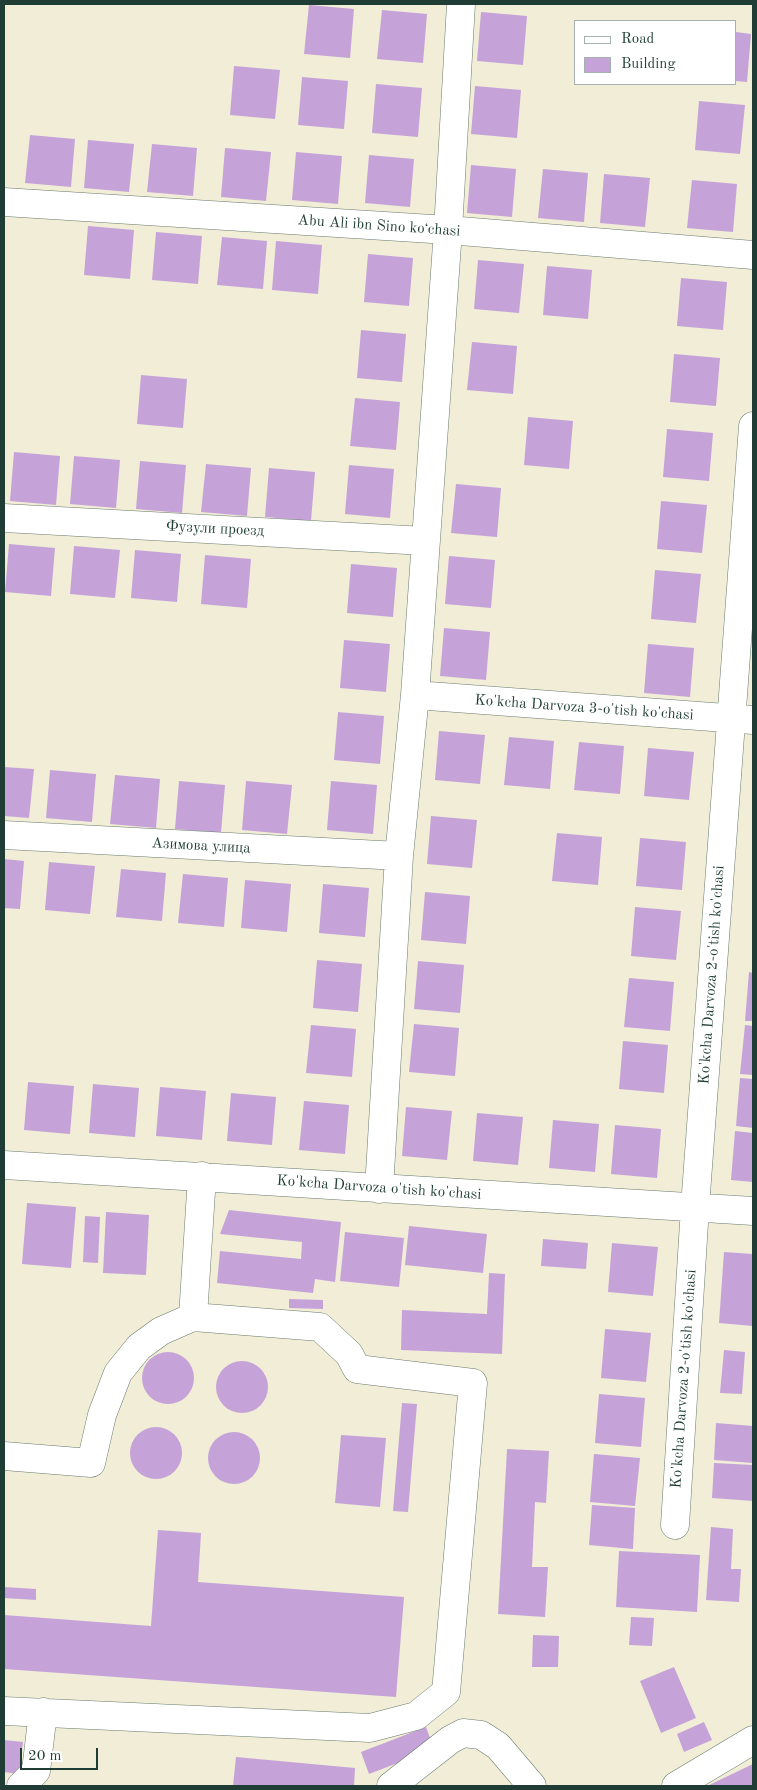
<!DOCTYPE html>
<meta charset="utf-8">
<style>
body{margin:0}
#map{position:relative;width:757px;height:1790px;overflow:hidden;background:#f1edd7;font-family:"Old Standard TT",serif}
canvas{display:block}
.frame{position:absolute;inset:0;border:5px solid #1f3d34;pointer-events:none}
.legend{position:absolute;left:574px;top:20px;width:162px;height:65px;box-sizing:border-box;background:#fff;border:1px solid #a5b1ae;margin:0;padding:6px 9px;list-style:none;font-size:15px;color:#1f3d34}
.legend li{display:flex;align-items:center;gap:10px;height:25px}
.legend b{width:25px;border:1px solid #a5b1ae}
.scale{position:absolute;left:20px;top:1748px;width:78px;height:22px;box-sizing:border-box;border:2px solid #1f3d34;border-top:0;padding-left:6px;font-size:15px;line-height:18px;white-space:nowrap;color:#1f3d34;-webkit-text-stroke:4px #fff;paint-order:stroke}
</style>
<div id="map">
<canvas width="757" height="1790"></canvas>
<div class="frame"></div>
<ul class="legend">
<li><b style="height:6px;background:#fff"></b>Road</li>
<li><b style="height:14px;background:#c5a3d9"></b>Building</li>
</ul>
<div class="scale">20 m</div>
</div>
<script>
const ctx = document.querySelector('canvas').getContext('2d');
ctx.lineJoin = 'round';
function paint(path, color) { ctx.fillStyle = color; ctx.fill(path, 'evenodd'); }
const toPath = rows => new Path2D(rows.map(r => 'M' + r).join(''));
function stroke(path, color, width, dash) { ctx.strokeStyle = color; ctx.lineWidth = width; ctx.lineCap = dash ? 'butt' : 'round'; ctx.setLineDash(dash || []); ctx.stroke(path); }
function drawText(font, color, halo, rows, align = 'center') {
  ctx.font = font + ' "Old Standard TT",serif'; ctx.lineWidth = 4.5; ctx.setLineDash([]); ctx.textBaseline = 'middle'; ctx.strokeStyle = halo; ctx.fillStyle = color; for (const [text, x, y, turn = 0] of rows) {
    ctx.save(); ctx.translate(x, y); ctx.rotate((+turn || 0) * Math.PI / 180); ctx.textAlign = isNaN(turn) ? turn : align; if (halo) ctx.strokeText(text, 0, 0); ctx.fillText(text, 0, 0); ctx.restore();
  }
}
const building = toPath([
 [309,5,354,9,350,58,304,54],
 [382,10,427,14,423,63,377,59],
 [481,12,527,16,523,65,477,61],
 [736,32,751,34,747,82,736,81],
 [234,66,280,70,275,119,230,115],
 [302,77,348,81,344,129,298,125],
 [376,84,422,88,418,137,372,133],
 [475,86,521,90,517,138,471,134],
 [699,101,745,105,740,154,695,150],
 [30,135,75,139,71,187,25,183],
 [88,140,134,144,129,192,84,188],
 [152,144,197,148,193,196,147,192],
 [225,148,271,152,266,201,221,197],
 [296,152,342,156,338,204,292,200],
 [369,155,414,159,410,207,365,203],
 [471,165,516,169,512,217,467,213],
 [543,169,588,173,584,222,538,218],
 [604,174,650,178,645,227,600,223],
 [692,180,737,184,733,232,687,228],
 [88,226,134,230,130,279,84,275],
 [156,232,202,236,198,284,152,280],
 [222,237,267,241,263,289,217,285],
 [276,241,322,245,318,294,272,290],
 [368,254,413,258,409,306,364,302],
 [478,260,524,264,519,313,474,309],
 [547,266,592,270,588,319,543,315],
 [681,278,727,282,723,330,677,326],
 [361,330,406,334,402,382,357,378],
 [472,342,517,346,513,394,467,390],
 [674,354,720,358,716,406,670,402],
 [141,375,187,379,183,428,137,424],
 [355,398,400,402,396,450,350,446],
 [528,417,573,421,569,469,524,465],
 [667,429,713,433,709,481,663,477],
 [14,452,60,456,56,505,10,501],
 [74,456,120,460,116,508,70,504],
 [140,461,186,465,182,513,136,509],
 [206,464,251,468,247,516,201,512],
 [349,465,394,469,390,518,345,514],
 [269,468,315,472,311,521,265,517],
 [456,484,501,488,497,537,451,533],
 [661,501,707,505,702,553,657,549],
 [9,544,55,548,51,596,5,592],
 [74,546,120,550,115,598,70,594],
 [135,550,181,554,177,602,131,598],
 [205,555,251,559,247,608,201,604],
 [449,556,495,560,491,608,445,604],
 [351,564,397,568,393,617,347,613],
 [655,570,701,574,696,623,651,619],
 [444,628,490,632,486,680,440,676],
 [344,640,390,644,386,692,340,688],
 [648,644,694,648,690,697,644,693],
 [338,712,384,716,380,764,334,760],
 [439,731,485,735,480,784,435,780],
 [509,737,554,741,550,789,504,785],
 [579,742,624,746,620,794,574,790],
 [648,748,694,752,689,800,644,796],
 [4,767,34,769,29,818,4,816],
 [50,770,96,774,92,822,46,818],
 [115,775,160,779,156,828,110,824],
 [179,781,225,785,221,833,175,829],
 [246,781,292,785,287,834,242,830],
 [331,781,377,785,373,834,327,830],
 [431,816,477,820,472,868,427,864],
 [557,833,602,837,598,885,552,881],
 [640,838,686,842,682,890,636,886],
 [4,859,24,861,20,909,4,908],
 [49,862,95,866,90,914,45,910],
 [121,869,166,873,162,921,116,917],
 [183,874,228,878,224,927,178,923],
 [245,880,291,884,287,932,241,928],
 [323,884,369,888,365,937,319,933],
 [425,892,470,896,466,944,421,940],
 [635,907,681,911,676,960,631,956],
 [317,960,362,964,358,1012,313,1008],
 [418,961,464,965,460,1013,414,1009],
 [749,972,753,973,753,1021,745,1021],
 [629,978,674,982,670,1031,624,1027],
 [414,1024,459,1028,455,1076,409,1072],
 [311,1025,356,1029,352,1077,306,1073],
 [745,1025,753,1026,753,1075,740,1074],
 [623,1041,668,1045,664,1093,619,1089],
 [740,1078,753,1079,753,1128,736,1126],
 [28,1082,74,1086,70,1134,24,1130],
 [93,1084,139,1088,135,1137,89,1133],
 [160,1087,206,1091,202,1140,156,1136],
 [231,1093,276,1097,272,1145,227,1141],
 [304,1101,349,1105,345,1154,299,1150],
 [406,1107,452,1111,447,1160,402,1156],
 [477,1113,523,1117,518,1165,473,1161],
 [553,1120,599,1124,595,1172,549,1168],
 [615,1125,661,1129,657,1178,611,1174],
 [735,1131,753,1133,753,1182,731,1180],
 [27,1203,76,1207,71,1268,22,1264],
 [229,1210,341,1222,335,1282,315,1279,313,1293,217,1283,220,1251,301,1259,302,1242,220,1234],
 [106,1212,149,1215,146,1275,103,1273],
 [85,1216,100,1217,98,1263,83,1262],
 [409,1226,487,1234,483,1273,405,1265],
 [345,1232,404,1238,399,1287,340,1281],
 [543,1239,588,1243,586,1269,541,1266],
 [612,1243,658,1247,653,1296,608,1292],
 [724,1252,753,1254,753,1326,719,1323],
 [489,1273,505,1274,502,1354,401,1350,402,1310,487,1314],
 [289,1299,323,1300,323,1309,289,1308],
 [605,1329,651,1333,646,1382,601,1378],
 [724,1350,745,1352,742,1394,720,1393],
 '142 1378a26 26 0 1 1 52 0a26 26 0 1 1-52 0Z',
 '216 1387a26 26 0 1 1 52 0a26 26 0 1 1-52 0Z',
 [599,1394,645,1398,641,1447,595,1443],
 [402,1403,417,1404,408,1512,393,1511],
 [716,1423,753,1426,753,1463,714,1460],
 '130 1453a26 26 0 1 1 52 0a26 26 0 1 1-52 0Z',
 '208 1458a26 26 0 1 1 52 0a26 26 0 1 1-52 0Z',
 [341,1435,386,1438,380,1507,335,1503],
 [507,1449,549,1451,546,1503,535,1502,532,1567,548,1567,545,1617,498,1614],
 [594,1454,640,1458,635,1506,590,1502],
 [714,1463,753,1465,753,1501,712,1498],
 [592,1505,635,1508,633,1549,589,1545],
 [711,1527,733,1529,731,1569,741,1569,739,1602,706,1600],
 [158,1530,201,1533,198,1582,404,1597,396,1697,4,1669,4,1615,151,1626],
 [619,1551,700,1555,697,1612,616,1607],
 [4,1587,36,1589,36,1600,4,1598],
 [631,1617,654,1618,652,1646,629,1645],
 [533,1635,559,1636,558,1667,532,1667],
 [674,1667,696,1718,661,1733,640,1681],
 [704,1722,712,1740,684,1752,677,1734],
 [426,1727,434,1749,369,1774,361,1752],
 [4,1740,23,1742,19,1774,4,1772],
 [236,1757,355,1768,354,1786,233,1786],
 [753,1764,753,1786,707,1786]
]);
const minor = toPath([
 [4,202,448,230,753,255],
 [4,518,425,541],
 [415,695,753,720],
 [4,835,399,856],
 [4,1165,753,1211],
 [379,1189,399,856,415,695,448,230,461,4],
 [193,1317,202,1176],
 [4,1456,91,1463,102,1415,118,1373,139,1347,161,1331,193,1317,320,1327,349,1354,357,1369,473,1383,446,1692,416,1716,370,1728,4,1711],
 [675,1525,695,1207,753,426],
 [21,1786,36,1771,43,1712],
 [391,1786,450,1740,463,1733,481,1735,498,1746,532,1786],
 [676,1786,753,1740]
]);
const streetNames = [
 ["Abu Ali ibn Sino koʻchasi",379,226,4],
 ["Фузули проезд",215,529,3],
 ["Ko'kcha Darvoza 3-o'tish ko'chasi",584,708,4],
 ["Азимова улица",201,846,3],
 ["Ko'kcha Darvoza 2-o'tish ko'chasi",712,975,-86],
 ["Ko'kcha Darvoza o'tish ko'chasi",379,1188,4],
 ["Ko'kcha Darvoza 2-o'tish ko'chasi",684,1379,-86]
];
paint(building, '#c5a3d9');
stroke(minor, '#687b6d', 29);
stroke(minor, '#fff', 28);
drawText('15px', '#1f3d34', '#fff', streetNames);
</script>
